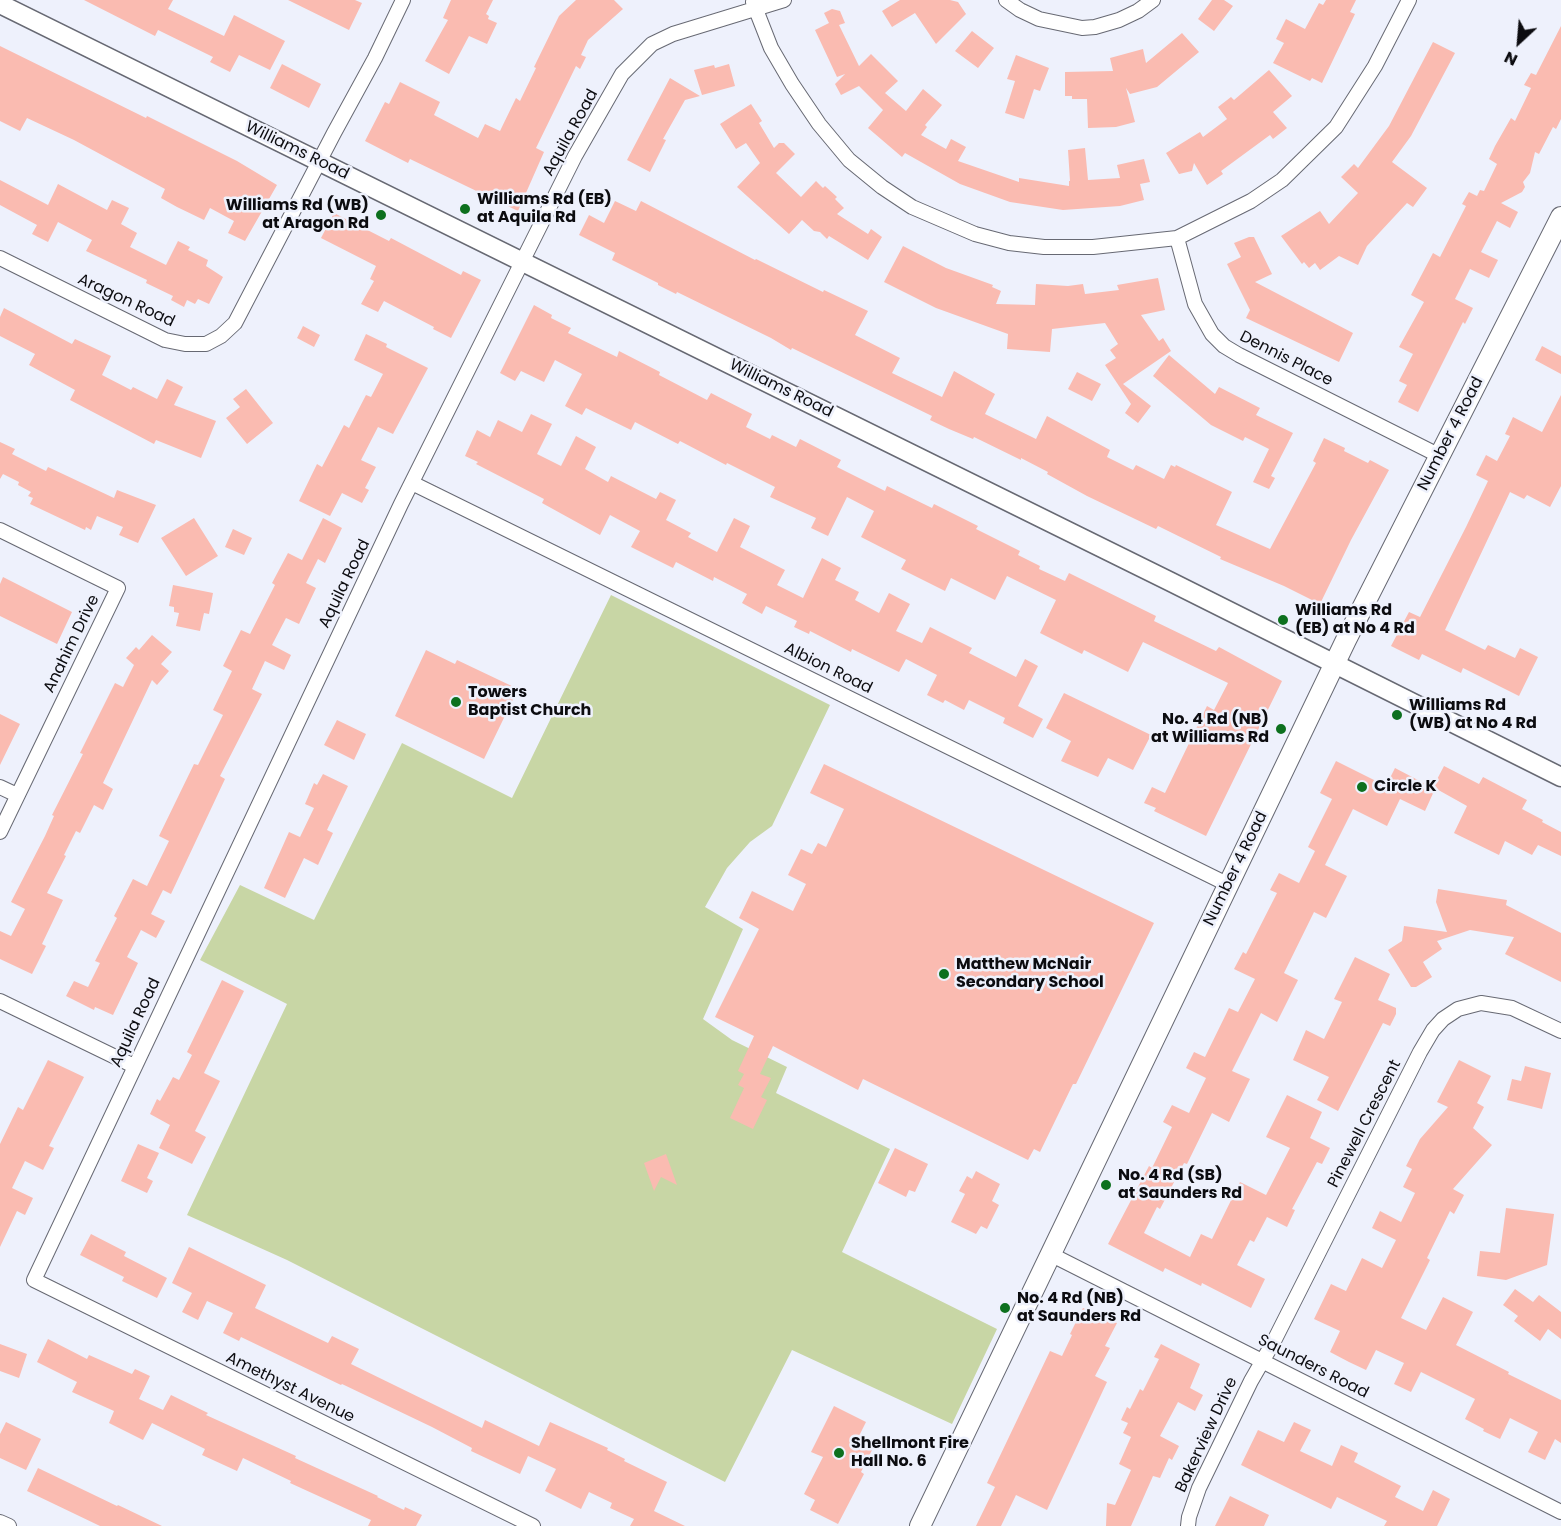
<!DOCTYPE html>
<style>
body{margin:0}
#map{position:relative;width:1561px;height:1526px;overflow:hidden;background:#eef1fc;font-family:Poppins,sans-serif}
canvas{display:block}
.north{position:absolute;left:1489px;top:12px;width:60px;height:60px;-webkit-text-stroke:4px #eef1fc;paint-order:stroke;rotate:206deg;font-size:16px;font-weight:700;line-height:24px;text-align:center;color:#0c0c10}
.north::after{content:'';display:block;margin:auto;width:21px;height:27px;background:#0c0c10;clip-path:polygon(50% 0,100% 100%,50% 72%,0 100%)}
</style>
<div id="map">
<canvas width="1561" height="1526"></canvas>
<div class="north">N</div>
</div>
<script>
const ctx = document.querySelector('canvas').getContext('2d');
ctx.lineJoin = 'round';
function paint(path, color) { ctx.fillStyle = color; ctx.fill(path, 'evenodd'); }
const toPath = rows => new Path2D(rows.map(r => 'M' + r).join(''));
function stroke(path, color, width, dash) { ctx.strokeStyle = color; ctx.lineWidth = width; ctx.lineCap = dash ? 'butt' : 'round'; ctx.setLineDash(dash || []); ctx.stroke(path); }
function drawText(font, color, halo, rows, align = 'center') {
  ctx.font = font + ' Poppins,sans-serif'; ctx.lineWidth = 5; ctx.setLineDash([]); ctx.textBaseline = 'middle'; ctx.strokeStyle = halo; ctx.fillStyle = color; for (const [text, x, y, turn = 0] of rows) {
    ctx.save(); ctx.translate(x, y); ctx.rotate((+turn || 0) * Math.PI / 180); ctx.textAlign = isNaN(turn) ? turn : align; if (halo) ctx.strokeText(text, 0, 0); ctx.fillText(text, 0, 0); ctx.restore();
  }
}
const green = toPath([
 [611,595,830,705,772,826,750,842,727,868,705,907,743,929,703,1019,732,1040,787,1067,776,1093,890,1149,842,1252,997,1329,952,1424,792,1350,725,1482,287,1260,187,1215,287,1004,200,960,240,885,314,920,402,743,512,798]
]);
const building = toPath([
 [84,0,173,0,168,9,224,36,234,15,285,41,270,70,239,55,230,72,210,62,213,57,158,30,155,36],
 [288,0,355,0,362,3,349,30],
 [451,0,493,0,486,14,489,16,488,19,497,23,487,44,469,36,449,74,425,61,448,20,443,18],
 [576,0,614,0,623,9,588,40,581,55,586,57,580,69,576,66,536,148,544,152,518,211,410,159,408,163,365,141,385,102,389,104,400,82,440,102,434,115,478,138,485,124,500,131,516,98,520,101,536,68,534,67,559,16],
 [900,0,950,0,958,2,966,14,936,44,915,13,892,27,882,11],
 [1212,0,1224,0,1233,6,1214,31,1198,19],
 [1326,0,1356,0,1350,12,1355,14,1322,83,1312,78,1310,81,1273,63,1284,43,1276,39,1286,19,1305,29,1319,3,1323,5],
 [832,9,840,11,845,23,839,25,859,66,871,54,898,81,885,93,906,111,923,89,942,105,925,125,927,127,921,135,946,149,951,139,966,147,958,161,1019,182,1019,178,1069,186,1069,181,1070,181,1068,150,1085,148,1088,180,1120,178,1117,165,1144,159,1150,182,1140,184,1144,200,1120,206,1063,210,1010,202,960,184,905,153,902,157,868,128,883,110,859,86,841,95,835,84,845,74,837,77,815,30,829,23,824,13],
 [1561,26,1561,119,1556,129,1553,127,1539,154,1535,152,1530,173,1523,182,1525,187,1522,192,1501,203,1518,212,1510,228,1497,221,1481,252,1498,260,1489,278,1470,269,1455,299,1473,308,1465,324,1463,322,1418,412,1398,402,1407,385,1399,381,1413,354,1399,347,1424,302,1411,295,1433,253,1440,257,1466,206,1462,204,1469,192,1477,196,1480,190,1484,191,1497,164,1489,159,1495,146,1511,118,1515,121,1531,88,1524,85,1531,73,1536,75],
 [972,31,994,48,978,68,955,51],
 [1182,33,1199,52,1157,87,1130,94,1126,88,1135,122,1116,127,1088,128,1087,99,1072,99,1072,96,1065,96,1065,72,1113,71,1110,58,1143,49,1146,63],
 [1433,42,1455,53,1411,136,1392,162,1427,188,1413,207,1407,203,1367,246,1358,265,1339,256,1320,270,1315,263,1309,268,1304,262,1302,264,1281,236,1320,211,1329,224,1358,193,1341,177,1354,164,1358,168,1389,126],
 [0,46,146,118,147,116,237,161,277,185,245,241,228,233,234,221,210,208,204,220,177,207,161,198,165,189,74,140,27,118,20,131,0,121],
 [1016,55,1049,68,1040,91,1034,89,1024,119,1005,113,1015,81,1007,79],
 [282,64,321,84,309,108,270,88],
 [729,64,735,86,702,95,694,70,714,65,715,68],
 [1269,70,1292,96,1273,112,1287,128,1273,139,1270,135,1221,171,1223,174,1207,185,1194,163,1192,171,1179,174,1166,153,1200,132,1203,137,1227,119,1218,107,1231,97,1234,100],
 [670,78,700,96,685,100,663,139,666,140,650,172,627,160],
 [751,104,762,121,759,123,774,148,779,143,784,143,795,154,776,173,801,197,816,181,823,188,825,186,837,197,835,199,844,208,837,214,868,234,871,229,882,237,868,260,829,236,827,239,820,232,814,231,802,220,789,234,737,187,760,163,746,143,736,149,720,124],
 [0,180,48,205,58,184,107,210,112,200,129,208,121,224,137,233,130,247,166,265,178,241,190,247,188,250,208,260,206,266,223,277,209,304,198,299,195,304,187,300,184,307,171,300,173,296,146,283,147,280,86,251,92,240,58,222,48,242,32,234,37,225,0,205],
 [615,201,636,211,641,201,755,260,756,259,823,292,824,290,868,311,855,335,900,358,892,373,942,397,954,371,995,394,985,414,1036,439,1047,416,1110,450,1107,457,1133,470,1136,465,1164,479,1171,465,1175,467,1176,465,1232,492,1216,525,1270,549,1316,463,1313,461,1324,438,1345,448,1344,451,1368,463,1370,460,1389,470,1351,540,1320,604,1284,586,1220,559,1221,557,1158,526,1156,529,1087,496,1047,474,1048,472,1021,458,1021,460,974,437,973,439,949,429,930,420,932,416,792,348,791,350,771,338,677,292,676,294,658,285,658,283,612,260,615,253,579,235,589,215,604,223],
 [334,213,389,241,391,238,461,275,463,271,481,280,451,338,433,329,434,327,384,301,378,312,361,304,374,281,370,279,376,266,321,238],
 [1249,237,1254,237,1272,274,1255,282,1353,333,1339,362,1246,318,1250,310,1227,264,1241,257,1234,243],
 [903,246,946,268,993,285,992,287,1001,291,996,304,1035,305,1036,284,1068,286,1083,284,1085,294,1119,290,1117,285,1158,278,1165,310,1141,315,1159,341,1163,338,1171,351,1123,384,1151,406,1138,423,1125,413,1131,404,1105,365,1116,358,1110,350,1118,344,1105,323,1052,329,1050,352,1007,349,1008,334,936,308,884,282],
 [534,305,552,315,551,318,571,328,568,333,617,357,619,351,660,372,659,375,707,400,711,393,752,414,746,427,770,439,772,435,796,447,800,439,841,460,837,467,885,491,887,486,932,508,934,504,978,526,976,529,1020,551,1018,555,1040,566,1039,569,1065,581,1069,573,1156,616,1154,621,1216,651,1219,647,1282,681,1206,836,1154,811,1156,808,1144,803,1152,787,1165,793,1207,706,1214,710,1228,683,1143,642,1128,672,1084,650,1082,654,1040,633,1056,600,1007,576,995,600,951,578,945,591,901,569,906,560,861,537,874,511,847,497,828,536,811,528,816,518,770,497,775,487,727,463,726,465,680,441,678,444,635,422,631,430,586,408,582,415,565,406,582,374,555,360,544,382,521,371,515,381,500,373],
 [4,308,72,344,75,339,111,356,102,375,131,390,133,387,157,399,167,379,183,387,174,405,216,421,201,458,156,440,154,444,70,400,75,390,29,365,35,354,0,336,0,317],
 [303,326,320,335,314,347,297,338],
 [366,334,387,344,386,347,428,368,393,434,378,427,361,460,376,467,365,488,369,490,362,503,342,493,330,516,299,501,317,464,322,467,344,425,349,428,366,395,371,397,383,374,354,360],
 [1542,346,1561,356,1561,374,1535,360],
 [1169,355,1215,394,1219,387,1260,408,1256,415,1293,433,1271,476,1275,478,1269,489,1253,482,1269,449,1245,437,1243,441,1211,425,1153,376],
 [1077,372,1101,384,1092,401,1068,389],
 [246,389,273,423,247,444,226,418,240,407,233,399],
 [1561,395,1561,486,1550,507,1527,495,1524,499,1510,492,1445,630,1485,650,1488,645,1515,658,1520,648,1538,657,1519,696,1463,668,1461,673,1422,654,1419,660,1391,646,1409,612,1420,617,1466,527,1488,481,1476,475,1486,455,1497,461,1510,436,1505,434,1513,417,1542,432],
 [531,414,552,424,537,454,561,466,576,436,596,447,585,469,608,482,611,476,656,499,660,492,676,500,666,520,691,533,688,537,717,552,734,518,750,526,740,547,785,570,777,585,803,598,822,558,841,568,835,580,859,592,855,600,879,613,889,593,910,604,896,631,922,643,930,627,972,648,969,653,1016,677,1025,659,1038,666,1018,706,1043,719,1033,738,1003,723,1005,718,969,700,964,710,945,700,943,703,927,695,937,675,906,659,899,672,852,649,851,652,810,631,809,634,794,627,797,621,766,606,762,614,742,603,747,594,714,577,713,581,676,562,673,568,631,547,640,531,610,515,600,535,542,503,544,499,476,464,478,462,465,456,477,430,490,437,498,420,522,432],
 [0,442,15,449,12,454,46,471,48,467,114,498,117,490,156,505,138,543,119,535,123,527,97,516,91,530,86,527,85,530,30,504,33,498,28,496,31,492,18,485,19,482,3,474,0,479],
 [194,518,218,556,186,576,161,538],
 [323,518,342,528,325,563,318,559,306,583,316,588,299,624,286,618,272,645,291,655,284,670,265,661,252,689,262,694,220,776,225,779,171,894,163,890,151,914,165,921,156,938,141,930,127,957,138,963,113,1015,95,1007,94,1010,66,996,74,981,88,987,100,963,95,961,117,918,114,916,133,879,147,886,169,841,159,836,194,764,198,765,223,715,213,710,232,671,223,666,241,630,250,634,275,585,272,583,288,553,302,560],
 [233,529,252,538,244,555,225,547],
 [3,577,72,612,57,644,0,616,0,584],
 [173,585,213,593,209,614,204,613,200,631,176,626,179,613,174,612,174,607,169,606],
 [152,635,172,652,161,664,169,671,157,685,152,680,103,783,113,789,103,810,94,805,80,833,76,831,64,855,66,856,47,893,63,900,42,944,46,946,32,974,0,959,0,931,11,936,25,909,11,902,45,836,54,816,52,815,83,754,80,753,115,683,123,687,134,665,126,658,136,647,139,650],
 [426,650,455,664,457,660,518,689,484,759,395,716],
 [1064,693,1151,735,1133,770,1108,758,1098,777,1061,761,1071,741,1046,728],
 [0,714,20,724,0,765],
 [337,720,366,734,354,760,324,745],
 [1336,761,1386,786,1395,768,1435,789,1425,811,1400,799,1387,826,1353,809,1325,865,1347,876,1326,918,1314,912,1284,973,1298,980,1277,1022,1261,1013,1232,1071,1250,1079,1229,1122,1212,1113,1187,1164,1184,1163,1160,1209,1157,1207,1144,1233,1190,1257,1201,1234,1212,1239,1240,1182,1266,1195,1290,1148,1266,1137,1287,1095,1322,1112,1310,1138,1330,1148,1322,1164,1317,1162,1292,1209,1295,1210,1287,1227,1267,1217,1254,1242,1250,1240,1237,1265,1265,1279,1251,1308,1202,1283,1201,1286,1165,1268,1163,1272,1108,1244,1149,1166,1152,1168,1172,1127,1163,1122,1172,1105,1189,1113,1206,1078,1186,1068,1194,1052,1205,1057,1229,1008,1238,1012,1255,979,1234,969,1243,952,1246,954,1277,893,1270,890,1279,873,1299,883,1315,851,1308,847,1332,799,1320,793],
 [824,764,1154,923,1076,1084,1073,1084,1040,1152,1034,1149,1028,1160,863,1079,858,1090,773,1046,760,1074,771,1078,761,1097,767,1100,753,1129,730,1118,744,1088,738,1085,744,1074,738,1071,754,1036,715,1017,759,929,739,918,752,891,793,911,806,884,788,875,801,849,812,854,818,843,826,847,844,809,810,793],
 [1444,766,1479,784,1483,777,1527,800,1522,809,1543,820,1542,822,1561,832,1561,856,1538,845,1532,855,1505,841,1499,855,1454,833,1467,806,1433,787],
 [323,774,348,786,327,830,333,833,318,865,304,858,285,898,264,888,289,832,300,837,314,808,305,804,314,783,317,785],
 [1438,889,1507,900,1506,905,1561,933,1561,982,1505,954,1514,937,1470,930,1437,941,1442,949,1423,962,1432,977,1416,987,1411,987,1388,950,1402,941,1404,926,1447,932,1436,902],
 [1355,957,1390,974,1378,1000,1396,1008,1396,1014,1390,1026,1383,1023,1338,1111,1317,1100,1329,1077,1293,1060,1306,1030,1324,1039,1342,1002,1334,999],
 [222,980,244,991,204,1073,220,1081,195,1131,206,1137,192,1164,159,1148,170,1125,150,1114,157,1099,160,1101,173,1077,179,1080,192,1055,187,1052],
 [48,1060,84,1077,49,1146,54,1148,43,1170,25,1161,12,1188,33,1198,25,1215,17,1211,0,1247,0,1144,18,1107,23,1110],
 [1459,1060,1491,1076,1477,1103,1484,1107,1473,1128,1492,1145,1453,1189,1464,1195,1454,1214,1450,1211,1427,1258,1430,1260,1401,1318,1426,1330,1443,1297,1473,1312,1456,1345,1509,1372,1508,1374,1561,1400,1561,1443,1555,1439,1545,1460,1528,1452,1538,1432,1510,1418,1500,1439,1483,1431,1484,1429,1465,1419,1475,1399,1421,1372,1411,1392,1394,1384,1404,1363,1376,1350,1366,1370,1349,1362,1330,1352,1340,1331,1314,1319,1331,1284,1346,1291,1362,1258,1382,1268,1396,1240,1372,1228,1380,1211,1401,1222,1415,1193,1403,1187,1412,1169,1406,1166,1420,1139,1448,1107,1437,1102],
 [1525,1066,1551,1073,1542,1109,1507,1100,1512,1079,1521,1081],
 [138,1144,159,1153,147,1178,153,1181,147,1193,121,1181],
 [895,1148,928,1164,915,1192,909,1190,906,1197,878,1183],
 [666,1154,677,1185,661,1177,654,1191,644,1163],
 [976,1171,1000,1184,992,1201,999,1205,987,1229,981,1226,976,1234,951,1222,965,1194,959,1191,967,1176,972,1179],
 [1506,1208,1554,1214,1547,1265,1506,1280,1477,1276,1480,1251,1500,1253],
 [91,1234,126,1252,124,1256,167,1278,157,1298,122,1281,124,1277,80,1255],
 [189,1247,266,1285,255,1308,328,1343,332,1336,359,1349,351,1364,482,1428,485,1420,539,1446,550,1422,608,1448,607,1450,625,1459,624,1461,667,1482,654,1511,685,1526,630,1526,634,1519,610,1508,612,1503,589,1492,581,1509,545,1491,556,1469,528,1456,520,1474,471,1451,472,1448,432,1427,342,1384,341,1385,241,1337,239,1341,223,1333,233,1313,207,1301,198,1320,182,1312,192,1293,172,1283],
 [1515,1289,1533,1302,1539,1295,1561,1312,1561,1339,1548,1329,1540,1341,1514,1321,1518,1316,1503,1305],
 [1083,1308,1117,1323,1105,1346,1110,1348,1095,1376,1107,1382,1047,1510,1016,1495,1001,1526,976,1526,995,1487,987,1483,1050,1351,1062,1356,1072,1335,1070,1334],
 [48,1339,87,1359,89,1355,132,1374,135,1369,150,1376,139,1399,163,1410,171,1395,208,1413,206,1415,296,1456,295,1458,378,1496,377,1497,404,1510,405,1507,422,1515,416,1526,368,1526,371,1520,290,1483,291,1481,243,1458,237,1471,202,1455,205,1449,152,1423,143,1440,109,1423,114,1411,72,1392,77,1382,37,1362],
 [0,1344,27,1354,19,1378,0,1371],
 [1161,1344,1200,1364,1190,1388,1203,1395,1195,1411,1178,1402,1160,1436,1179,1446,1172,1460,1169,1458,1160,1478,1153,1476,1131,1526,1106,1526,1107,1503,1115,1505,1131,1470,1119,1464,1131,1437,1123,1433,1128,1423,1121,1420,1127,1407,1130,1409,1140,1389,1143,1391,1159,1359,1154,1357],
 [834,1406,866,1422,858,1438,874,1446,861,1472,864,1474,838,1524,810,1510,815,1500,804,1494,823,1457,811,1452],
 [6,1422,41,1439,26,1470,0,1458,0,1434],
 [1294,1422,1311,1430,1300,1451,1332,1466,1341,1445,1358,1453,1354,1462,1401,1486,1395,1497,1423,1511,1433,1490,1450,1499,1437,1526,1384,1526,1387,1521,1337,1497,1331,1509,1241,1465,1258,1430,1284,1442],
 [38,1468,117,1506,118,1505,162,1526,100,1526,27,1491],
 [1230,1496,1269,1515,1264,1526,1215,1526]
]);
const minor = toPath([
 [1006,0,1020,10,1039,19,1082,28,1095,27,1119,20,1138,11,1153,0],
 [753,2,771,48,792,84,819,124,849,160,882,187,912,207,975,234,1009,243,1044,247,1093,247,1177,238,1251,201,1282,180,1336,127,1375,66,1409,0],
 [1177,238,1195,304,1212,334,1224,346,1239,355,1440,456],
 [0,258,165,340,185,344,206,344,221,336,235,323,334,133,375,58,403,0],
 [412,483,1229,885],
 [0,530,118,588,0,832],
 [0,787,17,795],
 [0,1001,134,1066],
 [1050,1254,1561,1512],
 [0,1522,9,1526],
 [533,1526,34,1280,401,504,575,156,622,74,652,44,673,34,784,0],
 [1188,1526,1189,1517,1199,1488,1251,1381,1274,1341,1420,1052,1433,1030,1443,1019,1458,1009,1481,1003,1512,1008,1561,1031]
]);
const tertiary = toPath([
 [0,4,1171,582,1561,777]
]);
const secondary = toPath([
 [920,1526,1346,640,1561,217]
]);
const markers = [
 [465,209,6,"#0d701e"],
 [381,215,6,"#0d701e"],
 [1283,620,6,"#0d701e"],
 [456,702,6,"#0d701e"],
 [1397,715,6,"#0d701e"],
 [1281,729,6,"#0d701e"],
 [1362,787,6,"#0d701e"],
 [944,974,6,"#0d701e"],
 [1106,1185,6,"#0d701e"],
 [1005,1308,6,"#0d701e"],
 [839,1453,6,"#0d701e"]
];
const streetNames = [
 ["Aquila Road",571,133,-61],
 ["Williams Road",297,151,26],
 ["Aragon Road",126,301,25],
 ["Dennis Place",1286,359,27],
 ["Williams Road",781,389,26],
 ["Number 4 Road",1451,434,-63],
 ["Aquila Road",345,584,-64],
 ["Anahim Drive",72,644,-64],
 ["Albion Road",828,669,26],
 ["Number 4 Road",1236,869,-64],
 ["Aquila Road",136,1023,-65],
 ["Pinewell Crescent",1365,1124,-63],
 ["Saunders Road",1313,1367,27],
 ["Amethyst Avenue",290,1388,26],
 ["Bakerview Drive",1207,1435,-65]
];
const poiNames = [
 ["Williams Rd (EB)",477,200],
 ["at Aquila Rd",477,218],
 ["Williams Rd (WB)",369,206,"right"],
 ["at Aragon Rd",369,224,"right"],
 ["Williams Rd",1295,611],
 ["(EB) at No 4 Rd",1295,629],
 ["Towers",468,693],
 ["Baptist Church",468,711],
 ["Williams Rd",1409,706],
 ["(WB) at No 4 Rd",1409,724],
 ["No. 4 Rd (NB)",1269,720,"right"],
 ["at Williams Rd",1269,738,"right"],
 ["Circle K",1374,787],
 ["Matthew McNair",956,965],
 ["Secondary School",956,983],
 ["No. 4 Rd (SB)",1118,1176],
 ["at Saunders Rd",1118,1194],
 ["No. 4 Rd (NB)",1017,1299],
 ["at Saunders Rd",1017,1317],
 ["Shellmont Fire",851,1444],
 ["Hall No. 6",851,1462]
];
paint(green, '#c8d6a5');
paint(building, '#fabbb1');
stroke(minor, '#676973', 16);
stroke(tertiary, '#676973', 21);
stroke(secondary, '#676973', 22);
stroke(minor, '#fff', 14);
stroke(tertiary, '#fff', 18);
stroke(secondary, '#fff', 20);
for (const [x, y, r, color] of markers) { const dot = new Path2D(); dot.arc(x, y, r, 0, 2 * Math.PI); ctx.fillStyle = color; ctx.fill(dot); stroke(dot, '#eef1fc', 2); }
drawText('16px', '#0c0c10', '#eef1fc', streetNames);
drawText('bold 16px', '#0c0c10', '#eef1fc', poiNames, 'left');
</script>
